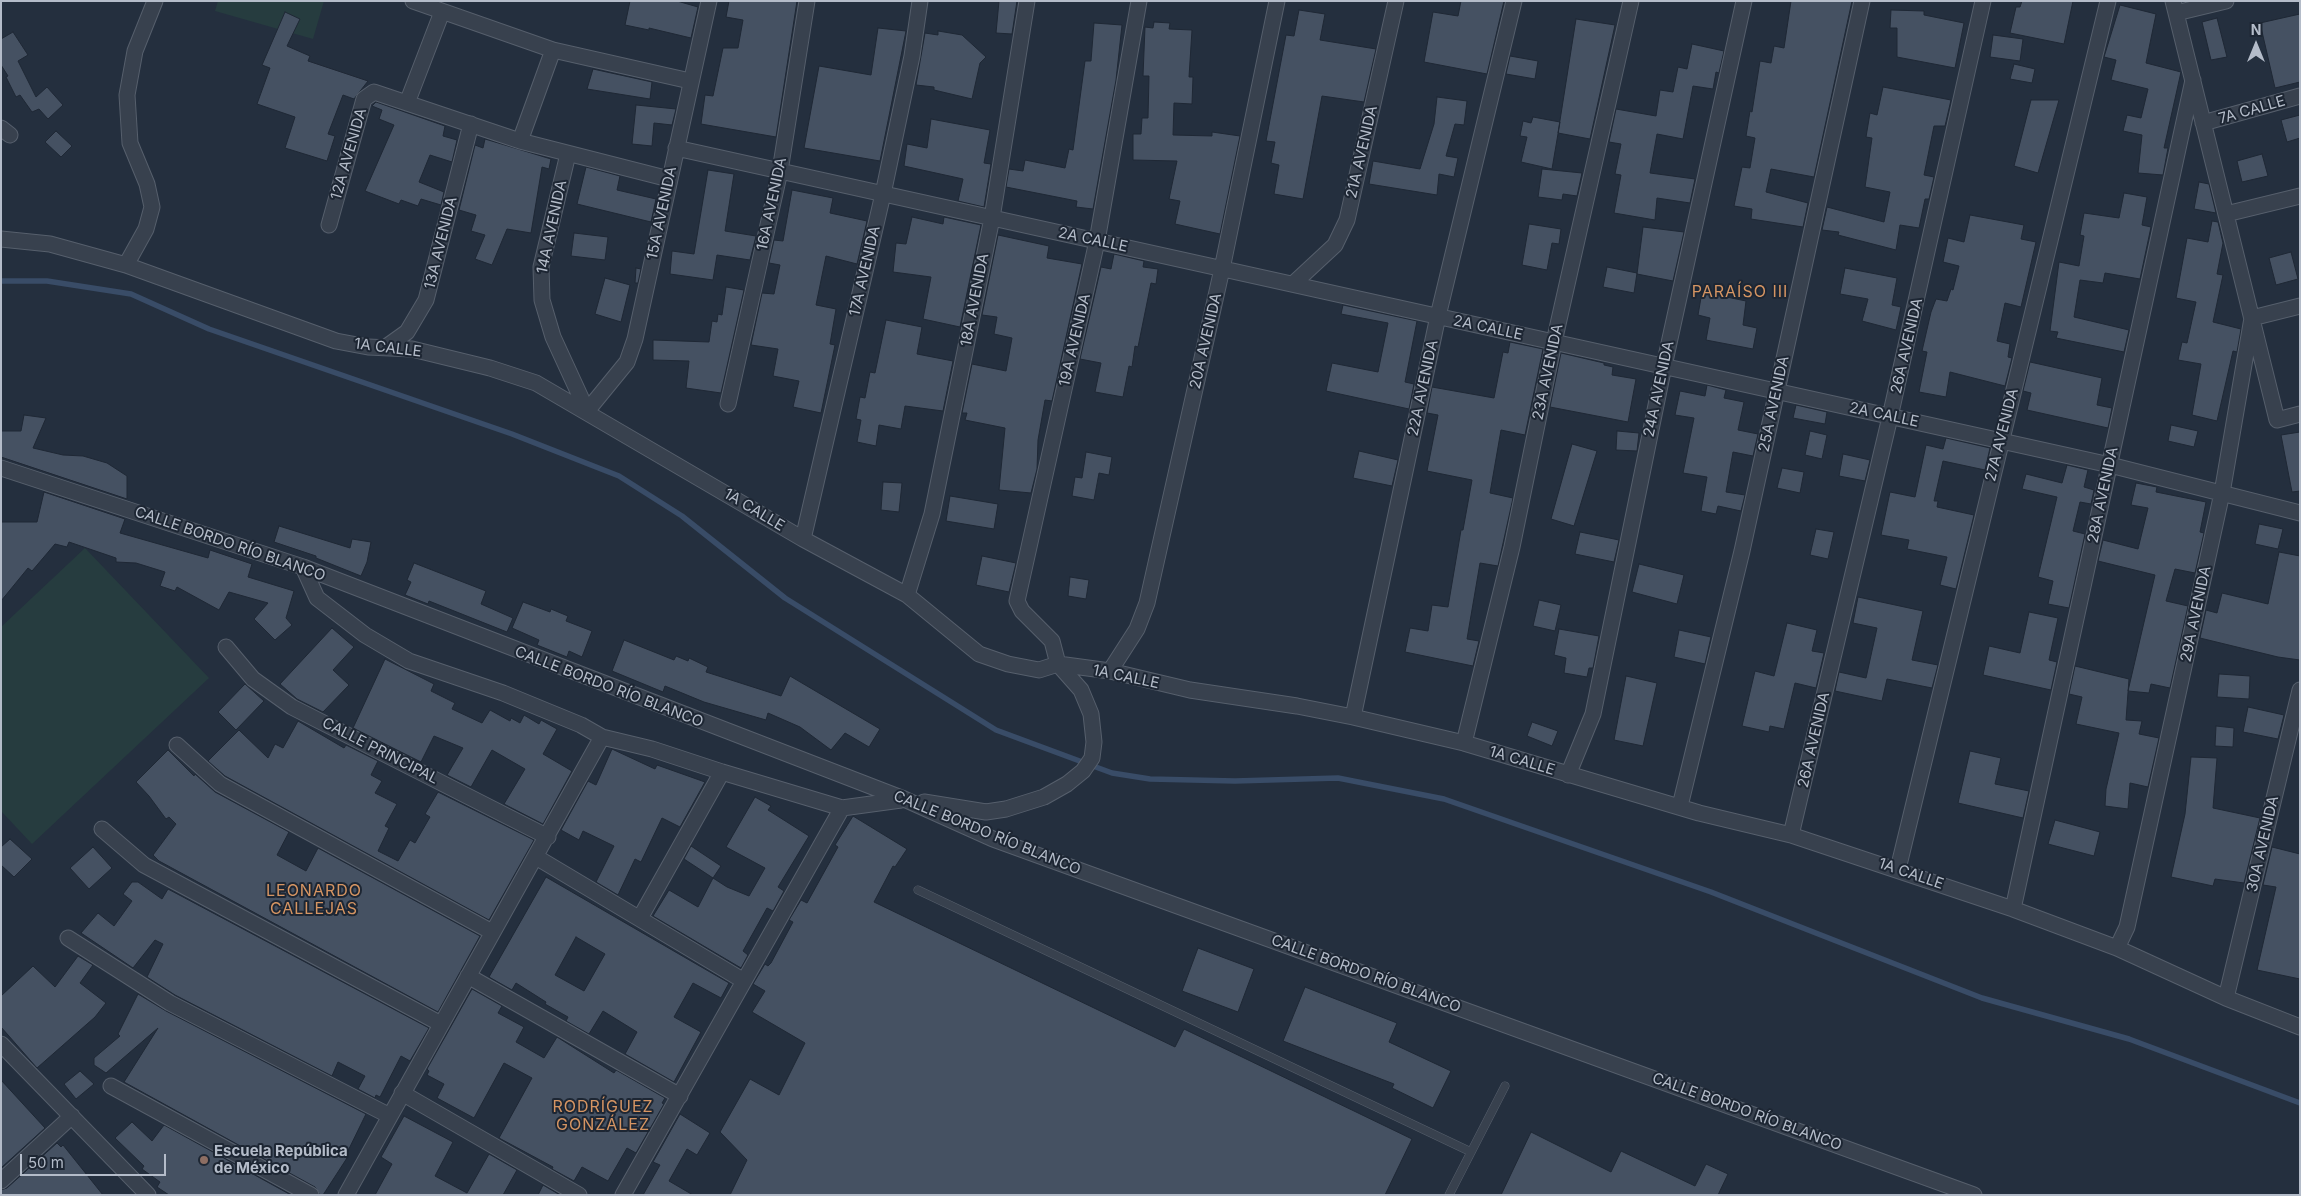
<!DOCTYPE html>
<meta charset="utf-8">
<style>
body{margin:0}
#map{position:relative;width:2301px;height:1196px;overflow:hidden;background:#242f3e;font-family:Inter,sans-serif}
canvas{display:block}
.frame{position:absolute;inset:0;border:2px solid #b4bcc9;pointer-events:none}
.north{position:absolute;left:2231px;top:20px;width:50px;height:50px;-webkit-text-stroke:4px #1d2633;paint-order:stroke;rotate:0deg;font-size:14px;font-weight:700;line-height:20px;text-align:center;color:#b4bcc9}
.north::after{content:'';display:block;margin:auto;width:18px;height:22px;background:#b4bcc9;clip-path:polygon(50% 0,100% 100%,50% 72%,0 100%)}
.scale{position:absolute;left:20px;top:1154px;width:146px;height:22px;box-sizing:border-box;border:2px solid #b4bcc9;border-top:0;padding-left:6px;font-size:15px;line-height:18px;white-space:nowrap;color:#b4bcc9;-webkit-text-stroke:4px #1d2633;paint-order:stroke}
</style>
<div id="map">
<canvas width="2301" height="1196"></canvas>
<div class="frame"></div>
<div class="north">N</div>
<div class="scale">50 m</div>
</div>
<script>
const ctx = document.querySelector('canvas').getContext('2d');
ctx.lineJoin = 'round';
function paint(path, color) { ctx.fillStyle = color; ctx.fill(path, 'evenodd'); }
const toPath = rows => new Path2D(rows.map(r => 'M' + r).join(''));
function stroke(path, color, width, dash) { ctx.strokeStyle = color; ctx.lineWidth = width; ctx.lineCap = dash ? 'butt' : 'round'; ctx.setLineDash(dash || []); ctx.stroke(path); }
function drawText(font, color, halo, rows, align = 'center') {
  ctx.font = font + ' Inter,sans-serif'; ctx.lineWidth = 4; ctx.setLineDash([]); ctx.textBaseline = 'middle'; ctx.strokeStyle = halo; ctx.fillStyle = color; for (const [text, x, y, turn = 0] of rows) {
    ctx.save(); ctx.translate(x, y); ctx.rotate((+turn || 0) * Math.PI / 180); ctx.textAlign = isNaN(turn) ? turn : align; if (halo) ctx.strokeText(text, 0, 0); ctx.fillText(text, 0, 0); ctx.restore();
  }
}
const green = toPath([
 [218,1,324,1,313,39,215,11],
 [85,548,209,678,32,844,1,811,1,627]
]);
const stream = toPath([
 [1,281,47,281,131,294,209,329,512,434,619,476,682,516,785,598,996,730,1112,773,1150,779,1235,781,1338,778,1444,799,1711,892,1982,998,2129,1039,2300,1103]
]);
const building = toPath([
 [630,1,677,1,698,7,691,38,649,28,649,30,625,25,630,1],
 [729,1,797,1,776,137,701,124,705,95,713,96,723,48,738,48,743,20,726,17,729,1],
 [999,1,1017,1,1012,34,996,33,999,1],
 [1461,1,1504,1,1487,74,1424,62,1433,12,1458,16,1461,1],
 [1791,1,1852,1,1814,177,1771,169,1766,192,1808,203,1803,227,1751,219,1752,209,1734,206,1742,167,1750,168,1755,138,1746,136,1750,111,1752,112,1760,61,1771,63,1774,46,1784,48,1791,1],
 [2022,1,2073,1,2064,44,2010,33,2016,7,2020,7,2022,1],
 [2120,5,2156,14,2146,63,2181,72,2164,148,2168,148,2163,175,2138,173,2142,135,2123,131,2127,115,2141,118,2148,89,2111,80,2116,60,2104,57,2120,5],
 [1299,10,1325,14,1320,40,1376,49,1364,102,1322,96,1303,199,1274,194,1279,165,1271,163,1275,142,1266,141,1286,35,1294,36,1299,10],
 [1891,10,1924,11,1924,15,1964,23,1955,68,1897,57,1897,28,1890,28,1891,10],
 [285,12,300,19,287,46,310,56,308,61,368,81,354,99,343,95,328,134,335,136,327,161,285,148,295,117,257,104,270,68,262,65,285,12],
 [2300,14,2300,82,2275,88,2260,23,2300,14],
 [2217,18,2227,57,2211,60,2202,22,2217,18],
 [1576,19,1615,25,1590,139,1558,133,1576,19],
 [1154,22,1170,23,1169,29,1192,30,1189,77,1193,77,1192,104,1174,103,1173,135,1212,136,1212,132,1240,136,1220,234,1175,224,1180,201,1169,199,1177,161,1133,160,1133,134,1141,134,1142,118,1148,118,1149,76,1143,76,1145,27,1153,28,1154,22],
 [1094,23,1122,25,1116,80,1093,209,1076,207,1077,201,1006,187,1009,169,1023,171,1025,160,1065,168,1069,149,1073,150,1085,61,1091,61,1094,23],
 [878,28,906,31,880,161,804,148,819,66,871,75,878,28],
 [938,31,962,35,986,57,980,63,972,99,934,90,934,87,916,85,925,33,938,35,938,31],
 [13,32,28,55,18,61,36,97,47,87,63,105,48,119,39,109,32,112,20,95,16,97,6,77,8,76,1,65,1,39,13,32],
 [1993,35,2023,39,2020,61,1990,57,1993,35],
 [1692,44,1724,51,1719,73,1716,72,1713,89,1693,86,1683,139,1657,134,1650,173,1695,179,1690,203,1657,198,1655,220,1614,213,1621,175,1615,174,1621,144,1609,142,1616,109,1656,116,1660,90,1673,92,1678,67,1687,69,1692,44],
 [1510,56,1538,61,1535,79,1506,74,1510,56],
 [2014,64,2035,69,2032,83,2010,79,2014,64],
 [593,69,652,82,650,99,587,89,593,69],
 [1883,87,1951,100,1945,126,1934,126,1924,175,1934,177,1929,199,1925,199,1919,228,1900,225,1896,250,1838,235,1839,232,1822,230,1827,207,1884,222,1890,192,1865,187,1872,138,1866,137,1870,113,1877,115,1883,87],
 [1437,97,1467,101,1464,125,1455,124,1446,156,1458,158,1454,177,1439,174,1437,195,1369,184,1373,161,1420,169,1434,124,1437,97],
 [2031,100,2059,100,2038,173,2014,166,2031,100],
 [376,102,445,126,443,136,457,140,452,162,430,155,419,182,444,192,441,205,421,199,418,206,401,200,399,204,365,191,394,125,379,119,382,110,372,106,376,102],
 [636,105,676,109,672,125,654,123,652,146,632,144,636,105],
 [2300,115,2300,138,2287,142,2281,120,2300,115],
 [1533,117,1560,122,1552,169,1521,162,1527,137,1520,136,1523,121,1531,123,1533,117],
 [931,119,990,130,984,163,991,164,984,207,958,201,963,179,904,166,907,144,927,148,931,119],
 [56,131,72,146,61,157,45,142,56,131],
 [485,139,551,159,549,169,542,167,531,233,507,229,492,265,475,259,485,235,471,231,476,215,459,210,475,145,483,148,485,139],
 [2262,154,2268,176,2242,182,2237,161,2262,154],
 [586,167,620,176,617,190,656,199,651,222,577,204,586,167],
 [1542,169,1582,173,1577,196,1563,194,1562,200,1538,197,1542,169],
 [708,170,734,174,725,231,756,236,750,260,717,255,713,280,670,274,672,251,694,254,708,170],
 [2199,182,2209,184,2216,213,2194,209,2199,182],
 [792,190,833,198,830,213,867,221,857,264,826,256,816,305,836,309,830,344,835,345,821,413,793,407,799,381,773,376,778,349,751,345,762,293,774,294,780,265,769,263,774,240,783,241,792,190],
 [2124,193,2147,197,2142,225,2151,227,2140,279,2105,273,2103,283,2080,280,2074,317,2129,330,2124,352,2056,338,2058,332,2050,331,2059,262,2079,266,2084,236,2080,235,2084,213,2119,218,2124,193],
 [1970,215,2024,225,2021,239,2036,242,2021,307,2005,303,1997,341,2010,344,2008,357,2012,358,2005,386,1950,372,1946,397,1919,392,1927,352,1922,351,1931,312,1936,299,1947,301,1951,289,1953,290,1959,266,1943,262,1948,238,1964,242,1970,215],
 [912,217,943,224,944,217,981,225,960,327,923,319,931,277,893,272,896,243,906,244,912,217],
 [2212,221,2218,222,2223,243,2217,274,2223,275,2213,322,2241,329,2237,352,2233,351,2217,421,2192,415,2201,364,2178,360,2182,342,2187,343,2196,302,2176,298,2187,238,2208,242,2212,221],
 [1529,224,1561,229,1559,244,1552,243,1547,270,1522,265,1529,224],
 [1643,227,1684,232,1673,281,1637,274,1643,227],
 [574,233,608,237,605,260,571,256,574,233],
 [998,235,1049,246,1047,258,1082,264,1052,401,1045,400,1038,440,1037,469,1031,493,999,490,1005,428,965,420,967,413,962,413,972,364,1006,371,1012,338,994,334,997,317,982,315,998,235],
 [2291,252,2298,279,2276,285,2269,258,2291,252],
 [1114,254,1144,261,1143,267,1158,269,1156,284,1151,283,1138,347,1135,346,1132,367,1129,366,1123,397,1095,392,1101,363,1080,359,1101,267,1111,269,1114,254],
 [1607,267,1637,273,1634,293,1603,287,1607,267],
 [636,268,641,269,638,283,635,283,636,268],
 [1845,268,1897,278,1892,305,1901,307,1896,330,1862,321,1868,299,1840,294,1845,268],
 [605,278,630,285,621,322,595,314,605,278],
 [726,287,744,290,721,393,686,388,689,361,653,360,653,340,709,342,712,321,717,322,718,314,722,315,726,287],
 [1702,292,1746,301,1743,325,1757,328,1753,349,1706,340,1710,318,1698,315,1702,292],
 [1343,305,1417,321,1405,382,1414,384,1409,409,1326,391,1332,363,1378,372,1388,323,1341,314,1343,305],
 [886,320,922,327,917,354,953,361,943,411,905,406,901,429,879,425,876,446,857,442,861,420,856,419,860,397,865,398,870,372,875,373,886,320],
 [1510,342,1543,349,1525,435,1501,430,1490,493,1513,498,1498,566,1480,563,1467,639,1479,641,1473,666,1405,652,1410,628,1428,631,1432,605,1448,607,1461,530,1463,530,1472,480,1427,471,1438,415,1427,413,1432,387,1494,398,1503,352,1508,353,1510,342],
 [1561,353,1604,363,1604,365,1613,367,1612,375,1636,379,1628,422,1550,407,1561,353],
 [2030,362,2102,378,2097,405,2112,408,2108,428,2027,410,2031,393,2023,391,2030,362],
 [1707,385,1726,390,1724,398,1744,402,1738,430,1758,434,1753,456,1733,452,1726,492,1745,495,1741,511,1718,506,1716,514,1701,511,1707,477,1683,473,1694,418,1675,415,1680,391,1705,396,1707,385],
 [1796,405,1827,412,1825,424,1793,418,1796,405],
 [24,415,46,418,33,448,63,455,83,456,107,463,127,476,127,499,1,457,1,431,21,431,24,415],
 [2171,425,2198,431,2194,447,2168,441,2171,425],
 [1617,431,1639,433,1637,451,1616,450,1617,431],
 [1810,431,1827,435,1822,459,1805,455,1810,431],
 [2300,432,2300,491,2292,492,2281,435,2300,432],
 [1946,438,1990,448,1985,470,1943,461,1934,501,1938,501,1937,507,1974,515,1956,589,1940,585,1947,557,1907,549,1909,540,1881,535,1890,492,1915,497,1926,445,1943,449,1946,438],
 [1572,444,1597,451,1574,526,1551,519,1572,444],
 [1359,451,1398,460,1392,486,1353,478,1359,451],
 [1086,452,1112,457,1109,475,1099,473,1094,500,1072,496,1075,477,1082,478,1086,452],
 [1843,454,1870,460,1865,481,1839,476,1843,454],
 [2067,465,2088,470,2084,487,2094,490,2091,504,2080,502,2073,531,2085,534,2069,608,2048,604,2053,581,2038,577,2057,497,2022,489,2026,474,2062,483,2067,465],
 [1782,468,1804,472,1800,493,1777,488,1782,468],
 [883,482,902,483,899,512,881,510,883,482],
 [2136,483,2157,487,2156,492,2206,502,2200,532,2204,533,2195,573,2175,569,2166,601,2188,606,2170,688,2151,684,2149,693,2128,691,2155,575,2098,561,2103,540,2138,549,2148,508,2131,505,2136,483],
 [44,492,125,519,120,533,208,558,210,550,252,564,248,577,294,591,286,618,292,625,275,640,254,619,268,603,229,592,219,610,177,587,175,591,160,586,165,572,136,563,116,562,116,558,69,542,67,547,55,544,32,571,28,568,1,601,1,522,37,522,44,492],
 [950,496,998,504,994,529,946,521,950,496],
 [2259,524,2283,529,2278,549,2255,544,2259,524],
 [279,526,350,548,352,539,371,542,367,562,361,576,316,558,316,556,274,542,279,526],
 [1816,529,1834,532,1828,559,1810,555,1816,529],
 [1580,532,1619,540,1614,562,1575,554,1580,532],
 [2279,552,2300,556,2300,660,2278,657,2200,638,2206,610,2217,613,2222,593,2268,604,2279,552],
 [982,556,1016,563,1009,592,976,585,982,556],
 [414,563,486,591,481,604,513,618,507,632,429,601,428,604,405,595,411,582,407,580,414,563],
 [1639,564,1684,575,1677,604,1632,592,1639,564],
 [1070,577,1089,580,1086,599,1068,596,1070,577],
 [1858,597,1923,611,1912,660,1938,665,1932,688,1887,679,1882,701,1835,691,1839,672,1866,678,1877,628,1853,623,1858,597],
 [1539,600,1561,605,1555,631,1533,626,1539,600],
 [523,602,550,612,551,609,568,616,566,621,592,631,582,657,569,651,567,657,537,645,539,640,512,628,523,602],
 [2029,612,2058,618,2049,660,2057,662,2051,690,1983,675,1989,646,2020,653,2029,612],
 [1787,623,1817,630,1812,651,1824,653,1816,688,1795,683,1784,729,1770,726,1769,732,1742,726,1755,671,1774,676,1787,623],
 [332,628,354,647,333,670,349,685,323,712,297,699,280,684,332,628],
 [1559,629,1599,636,1593,668,1589,668,1587,677,1564,673,1566,658,1554,655,1559,629],
 [1679,630,1711,637,1705,664,1674,657,1679,630],
 [624,640,674,660,676,656,688,661,689,658,708,667,706,672,781,696,790,676,880,729,869,747,845,733,831,750,800,727,768,713,766,720,704,702,665,686,663,692,612,671,624,640],
 [385,659,434,684,431,691,455,703,452,709,482,723,490,710,510,721,511,718,520,723,524,715,539,724,541,720,557,729,543,754,572,771,543,824,504,804,525,769,492,750,471,787,447,775,463,748,434,736,421,762,353,728,385,659],
 [2075,666,2129,679,2126,720,2142,721,2139,734,2159,738,2148,787,2130,783,2128,809,2105,806,2106,789,2119,733,2076,724,2082,697,2069,694,2075,666],
 [2219,674,2250,676,2249,699,2217,697,2219,674],
 [1626,676,1657,683,1643,746,1614,740,1626,676],
 [245,684,264,701,236,730,218,712,245,684],
 [2248,707,2284,715,2278,739,2243,732,2248,707],
 [298,721,344,748,346,745,378,761,371,775,382,781,375,793,397,804,385,826,389,828,378,851,398,861,410,840,415,843,430,817,425,814,438,792,534,840,489,920,225,776,208,761,239,730,268,758,275,744,283,748,298,721],
 [1532,722,1558,731,1552,746,1527,736,1532,722],
 [2216,726,2234,728,2233,747,2215,746,2216,726],
 [612,749,655,769,657,765,705,782,680,827,662,818,641,862,635,859,618,895,596,882,614,846,583,831,579,840,561,830,588,781,596,785,612,749],
 [168,750,194,776,195,774,215,792,289,832,277,855,306,871,318,848,480,936,438,1012,159,861,153,855,176,824,169,817,166,819,149,796,136,782,168,750],
 [1970,751,2001,758,1995,784,2029,791,2023,818,1958,803,1970,751],
 [2191,757,2217,758,2213,808,2260,818,2244,883,2215,879,2213,886,2171,877,2185,814,2191,757],
 [755,797,771,806,768,810,809,836,778,887,784,891,773,911,767,908,743,951,748,955,741,968,653,916,669,890,698,907,713,878,727,887,749,896,765,868,726,847,755,797],
 [853,816,907,849,895,867,893,866,874,902,1175,1047,1184,1029,1412,1139,1385,1195,730,1195,747,1160,720,1132,750,1079,779,1095,805,1043,752,1012,765,991,753,984,765,964,768,966,771,963,793,922,789,920,801,900,807,903,838,847,835,845,853,816],
 [2055,820,2100,832,2094,856,2048,844,2055,820],
 [10,839,32,859,14,877,1,865,1,847,10,839],
 [691,846,721,866,713,878,684,859,691,846],
 [93,847,112,868,89,889,70,868,93,847],
 [2272,847,2300,854,2300,979,2257,970,2276,887,2263,885,2272,847],
 [546,877,729,983,721,998,693,983,674,1017,701,1032,674,1082,625,1054,637,1032,603,1011,589,1034,566,1021,568,1017,545,1004,546,1002,516,983,512,990,489,977,546,877],
 [576,937,605,954,584,991,555,975,576,937],
 [132,882,138,882,162,899,168,889,429,1028,410,1061,401,1056,380,1097,376,1095,375,1098,358,1089,365,1076,338,1062,332,1076,175,995,147,977,163,944,155,940,133,968,81,933,98,913,114,926,132,901,123,894,132,882],
 [1198,948,1254,969,1238,1012,1182,991,1198,948],
 [78,956,93,965,80,983,106,1003,95,1017,37,1068,1,1027,1,996,33,966,55,987,78,956],
 [1305,987,1397,1023,1389,1042,1451,1071,1433,1108,1392,1088,1394,1084,1283,1041,1305,987],
 [472,989,502,1006,498,1013,524,1027,516,1042,544,1058,557,1037,614,1073,616,1070,665,1098,662,1103,664,1104,636,1153,627,1148,608,1181,582,1167,574,1181,552,1169,553,1167,499,1138,532,1078,504,1063,474,1118,437,1098,444,1084,427,1075,429,1071,427,1069,472,989],
 [138,994,166,1011,366,1114,345,1157,347,1158,323,1195,320,1195,315,1187,124,1082,158,1028,106,1073,94,1065,94,1058,120,1036,118,1034,138,994],
 [80,1071,94,1084,76,1099,64,1084,80,1071],
 [1,1080,45,1128,1,1168,1,1080],
 [680,1114,710,1133,697,1155,687,1149,669,1181,693,1195,643,1195,660,1165,653,1162,680,1114],
 [404,1116,453,1142,435,1176,467,1193,489,1154,517,1170,503,1195,375,1195,392,1164,381,1157,404,1116],
 [132,1122,152,1141,164,1125,291,1195,169,1195,157,1187,160,1182,142,1169,144,1166,115,1138,132,1122],
 [1531,1132,1611,1172,1621,1151,1695,1186,1706,1164,1728,1174,1718,1195,1501,1195,1531,1132],
 [57,1143,61,1147,63,1145,103,1195,1,1195,1,1190,7,1188,57,1143],
 [543,1185,560,1195,538,1195,543,1185]
]);
const service = toPath([
 [918,890,1469,1151],
 [1449,1195,1505,1086]
]);
const minor = toPath([
 [413,1,553,50,690,81],
 [2173,1,2277,420,2300,414],
 [2176,13,2226,1],
 [407,103,442,12],
 [2203,123,2300,96],
 [1,128,10,135],
 [520,141,553,50],
 [676,148,2110,465,2300,513],
 [568,154,541,267,542,300,553,337,587,411,627,362,635,339,709,1],
 [2226,214,2300,196],
 [329,225,364,99,374,92,520,141,669,179],
 [1,239,50,244,126,265,336,341,368,347,412,349,490,368,536,383,803,539,907,595,979,654,1008,664,1039,670,1058,664,1110,671,1190,690,1297,706,1353,717,1464,743,1699,813,1791,835,2013,909,2117,948,2226,998,2300,1027],
 [126,265,146,229,152,207,147,184,130,143,127,95,135,51,155,1],
 [1293,284,1335,245,1347,220,1396,1],
 [386,347,407,332,426,300,471,124],
 [728,404,780,171,807,1],
 [1,468,303,567,904,799,993,839,1974,1195],
 [803,539,883,194,912,56,920,1],
 [303,567,317,598,365,635,409,661,503,693,581,725,602,737,652,749,722,772,842,808,901,800],
 [907,595,932,514,992,218,1027,1],
 [226,647,253,679,292,707,548,837],
 [1110,671,1137,629,1147,603,1222,269,1277,1],
 [1353,717,1438,316,1514,1],
 [1464,743,1512,547,1554,342,1631,1],
 [177,745,220,784,492,932],
 [1568,775,1593,714,1664,366,1744,1],
 [924,802,986,812,1006,809,1044,797,1067,784,1083,771,1092,758,1094,742,1091,714,1081,690,1058,664,1052,641,1022,611,1017,601,1097,241,1139,1],
 [1680,806,1742,551,1862,1],
 [102,829,144,865,441,1024],
 [1791,835,1890,417,1983,1],
 [536,857,744,981],
 [1898,869,2108,1],
 [2013,909,2193,80],
 [640,918,722,772],
 [68,938,170,1003,390,1116],
 [2117,948,2127,927,2222,493,2252,318,2300,306],
 [468,976,680,1096],
 [2226,998,2300,690],
 [1,1044,148,1195],
 [111,1086,311,1195],
 [402,1093,579,1195],
 [1,1181,72,1116],
 [346,1195,602,737],
 [623,1195,842,808]
]);
const markers = [
 [204,1160,5,"#8d6e63"]
];
const streetNames = [
 ["7A CALLE",2252,110,-16],
 ["21A AVENIDA",1362,152,-77],
 ["12A AVENIDA",349,154,-74],
 ["16A AVENIDA",772,204,-78],
 ["15A AVENIDA",662,213,-78],
 ["14A AVENIDA",552,227,-78],
 ["2A CALLE",1093,240,12],
 ["13A AVENIDA",441,243,-76],
 ["17A AVENIDA",865,271,-77],
 ["18A AVENIDA",975,300,-79],
 ["2A CALLE",1488,328,12],
 ["19A AVENIDA",1075,340,-77],
 ["20A AVENIDA",1206,341,-77],
 ["26A AVENIDA",1907,346,-77],
 ["1A CALLE",388,348,7],
 ["23A AVENIDA",1548,372,-78],
 ["22A AVENIDA",1423,388,-78],
 ["24A AVENIDA",1659,389,-78],
 ["25A AVENIDA",1774,404,-78],
 ["2A CALLE",1884,415,12],
 ["27A AVENIDA",2002,435,-76],
 ["28A AVENIDA",2103,495,-78],
 ["1A CALLE",754,510,31],
 ["CALLE BORDO RÍO BLANCO",230,544,19],
 ["29A AVENIDA",2196,614,-78],
 ["1A CALLE",1126,677,12],
 ["CALLE BORDO RÍO BLANCO",609,687,21],
 ["26A AVENIDA",1814,740,-77],
 ["CALLE PRINCIPAL",380,751,27],
 ["1A CALLE",1522,761,17],
 ["CALLE BORDO RÍO BLANCO",987,833,22],
 ["30A AVENIDA",2263,844,-77],
 ["1A CALLE",1911,874,19],
 ["CALLE BORDO RÍO BLANCO",1366,974,20],
 ["CALLE BORDO RÍO BLANCO",1747,1112,20]
];
const poiNames = [
 ["Escuela República",214,1151],
 ["de México",214,1168]
];
const neighbourhoodNames = [
 ["PARAÍSO III",1740,292],
 ["LEONARDO",314,891],
 ["CALLEJAS",314,909],
 ["RODRÍGUEZ",603,1107],
 ["GONZÁLEZ",603,1125]
];
paint(green, '#263c3f');
stroke(stream, '#394c67', 5.5);
paint(building, '#455162');
stroke(building, '#1f2835', 1);
stroke(service, '#565f6c', 9);
stroke(minor, '#565f6c', 17);
stroke(service, '#38414e', 8);
stroke(minor, '#38414e', 15);
for (const [x, y, r, color] of markers) { const dot = new Path2D(); dot.arc(x, y, r, 0, 2 * Math.PI); ctx.fillStyle = color; ctx.fill(dot); stroke(dot, '#1d2633', 2); }
drawText('15px', '#b4bcc9', '#1d2633', streetNames);
drawText('bold 15px', '#b4bcc9', '#1d2633', poiNames, 'left');
ctx.letterSpacing = '1px';
drawText('16px', '#d59563', '#1d2633', neighbourhoodNames);
ctx.letterSpacing = '0px';
</script>
